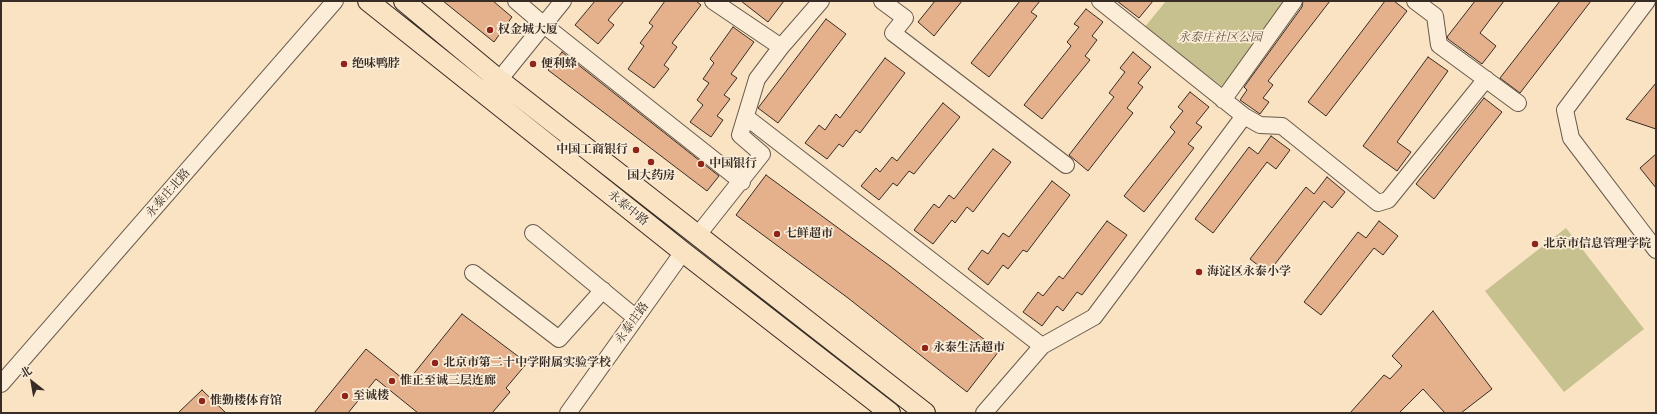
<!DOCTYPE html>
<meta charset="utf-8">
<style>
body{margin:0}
#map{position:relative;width:1657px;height:414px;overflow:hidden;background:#f9e3c2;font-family:"Libre Caslon Text","Noto Serif SC",serif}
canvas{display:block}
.frame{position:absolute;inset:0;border:2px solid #382c26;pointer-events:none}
.north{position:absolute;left:12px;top:362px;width:40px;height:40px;-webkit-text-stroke:3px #fbedd7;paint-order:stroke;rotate:329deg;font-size:11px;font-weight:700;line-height:16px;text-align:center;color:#382c26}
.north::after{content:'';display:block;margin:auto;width:14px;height:18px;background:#382c26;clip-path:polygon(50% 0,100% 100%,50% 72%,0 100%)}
</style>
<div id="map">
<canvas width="1657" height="414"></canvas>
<div class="frame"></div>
<div class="north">北</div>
</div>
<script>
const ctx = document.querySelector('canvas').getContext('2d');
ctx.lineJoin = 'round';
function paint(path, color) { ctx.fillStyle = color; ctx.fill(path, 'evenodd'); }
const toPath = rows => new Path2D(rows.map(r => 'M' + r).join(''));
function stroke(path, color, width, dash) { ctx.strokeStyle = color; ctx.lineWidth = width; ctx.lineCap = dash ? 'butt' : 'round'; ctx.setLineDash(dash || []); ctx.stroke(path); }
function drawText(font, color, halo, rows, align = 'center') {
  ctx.font = font + ' "Libre Caslon Text","Noto Serif SC",serif'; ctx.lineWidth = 3.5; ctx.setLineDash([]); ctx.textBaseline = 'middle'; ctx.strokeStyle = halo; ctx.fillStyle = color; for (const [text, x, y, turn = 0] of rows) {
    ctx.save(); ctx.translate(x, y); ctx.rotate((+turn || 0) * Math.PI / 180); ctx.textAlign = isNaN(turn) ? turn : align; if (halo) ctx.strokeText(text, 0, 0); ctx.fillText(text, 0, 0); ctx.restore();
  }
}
const green = toPath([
 [1166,1,1299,1,1228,91,1144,28],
 [1566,228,1644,329,1564,392,1485,291]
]);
const building = toPath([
 [443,1,493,1,512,17,494,42,443,1],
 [595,1,624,1,608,20,614,25,598,44,575,25,595,1],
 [665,1,696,1,701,5,672,43,677,47,664,65,669,69,654,88,628,69,644,46,640,43,653,26,649,23,665,1],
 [741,1,784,1,768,22,741,1],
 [935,1,962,1,934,36,918,22,935,1],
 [1020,1,1040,1,1031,12,1037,16,989,77,971,63,1020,1],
 [1117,1,1153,1,1139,18,1117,1],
 [1303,1,1330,1,1268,81,1273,85,1263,98,1269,102,1260,114,1240,100,1247,90,1244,87,1302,7,1303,1],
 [1385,1,1394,1,1407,11,1326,116,1308,102,1385,1],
 [1475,1,1504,1,1480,33,1496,46,1482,64,1448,39,1447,37,1475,1],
 [1560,1,1591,1,1520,93,1500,78,1560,1],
 [1086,9,1103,22,1092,36,1097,40,1085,56,1090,60,1042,119,1024,105,1071,46,1067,42,1079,27,1074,24,1086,9],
 [826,19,846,34,778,123,758,108,826,19],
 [733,27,754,42,731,74,737,78,724,95,730,99,717,116,723,120,711,137,690,122,703,105,697,100,709,83,703,79,714,63,710,59,733,27],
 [562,52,719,176,707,191,548,70,562,52],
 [1133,52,1151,67,1138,83,1143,87,1127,108,1133,113,1088,171,1069,155,1114,97,1109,93,1125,72,1120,68,1133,52],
 [1428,57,1448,71,1397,142,1411,152,1397,171,1363,146,1428,57],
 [885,58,905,73,860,133,856,130,843,147,839,144,827,159,805,143,819,125,825,130,836,114,840,118,885,58],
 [1656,83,1656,129,1626,119,1656,83],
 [1190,92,1209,107,1196,123,1202,127,1188,144,1194,148,1144,212,1124,196,1175,132,1170,127,1183,111,1178,107,1190,92],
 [1484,98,1502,112,1434,199,1416,184,1484,98],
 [943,103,960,117,914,174,909,171,897,186,893,183,879,200,861,186,876,168,880,172,892,157,897,161,943,103],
 [1271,136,1290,150,1276,169,1267,162,1213,233,1195,219,1249,147,1258,154,1271,136],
 [993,149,1011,162,973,212,967,207,955,223,952,220,933,244,914,230,934,204,939,208,949,195,954,199,993,149],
 [1656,154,1656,188,1640,168,1656,154],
 [766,175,890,266,999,351,967,392,848,298,736,215,766,175],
 [1327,177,1345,192,1332,208,1324,201,1268,273,1250,259,1306,187,1314,194,1327,177],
 [1052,181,1070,195,1027,252,1023,250,1008,269,1003,265,988,285,968,269,982,250,988,254,1003,233,1009,237,1052,181],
 [1107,221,1127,235,1082,295,1077,292,1063,311,1057,306,1042,326,1023,312,1038,292,1043,296,1059,276,1063,279,1107,221],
 [1379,221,1398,236,1383,255,1374,248,1321,315,1304,302,1358,232,1366,238,1379,221],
 [1433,311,1492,389,1461,413,1445,413,1423,389,1399,413,1350,413,1384,375,1390,379,1402,366,1392,356,1433,311],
 [462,314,527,363,506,388,510,392,492,413,418,413,376,379,348,413,314,413,366,349,407,382,462,314],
 [202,390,226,413,178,413,202,390]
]);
const minor = toPath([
 [516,1,544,25,742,182],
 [713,1,781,47],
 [882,1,905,18,893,33,1066,165],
 [1100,1,1244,116,1260,125,1282,126,1378,203,1388,200,1486,79],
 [1415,1,1435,16,1439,45,1518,103],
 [1647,1,1565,110,1571,138,1656,250],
 [499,80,563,1],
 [1223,100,1294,1],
 [746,117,1042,346],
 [533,233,636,318],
 [697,236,762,154,740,135,757,79,781,47,821,1],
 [473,273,559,339,603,290],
 [1,384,335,1],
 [568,413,683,252],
 [984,413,1042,346,1094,317,1244,116]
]);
const major = toPath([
 [368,1,683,252,890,413],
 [404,1,499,80,925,413]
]);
const markers = [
 [490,30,4,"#8f2418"],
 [344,64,4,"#8f2418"],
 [533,64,4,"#8f2418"],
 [636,150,4,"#8f2418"],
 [651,162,4,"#8f2418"],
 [701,164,4,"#8f2418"],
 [777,234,4,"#8f2418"],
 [1535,244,4,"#8f2418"],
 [1199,272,4,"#8f2418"],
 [925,348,4,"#8f2418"],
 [435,363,4,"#8f2418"],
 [392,381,4,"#8f2418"],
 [345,396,4,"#8f2418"],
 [202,401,4,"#8f2418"]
];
const poiNames = [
 ["权金城大厦",498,30],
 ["绝味鸭脖",352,64],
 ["便利蜂",541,64],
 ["中国工商银行",628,150,"right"],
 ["中国银行",709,164],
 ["国大药房",651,176,"center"],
 ["七鲜超市",785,234],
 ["北京市信息管理学院",1543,244],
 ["海淀区永泰小学",1207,272],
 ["永泰生活超市",933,348],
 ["北京市第二十中学附属实验学校",443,363],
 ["惟正至诚三层连廊",400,381],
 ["至诚楼",353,396],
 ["惟勤楼体育馆",210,401]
];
const parkNames = [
 ["永泰庄社区公园",1220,38]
];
const streetNames = [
 ["永泰庄北路",168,193,-49],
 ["永泰中路",628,208,39],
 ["永泰庄路",632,323,-54]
];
paint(green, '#c6c18e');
paint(building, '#e4b18c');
stroke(building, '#382c26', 1);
stroke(minor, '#685a4d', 18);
stroke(major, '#382c26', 22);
stroke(minor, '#fbedd7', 16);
stroke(major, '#f9e3c2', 20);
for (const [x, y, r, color] of markers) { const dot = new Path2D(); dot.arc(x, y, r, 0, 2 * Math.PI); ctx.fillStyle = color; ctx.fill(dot); stroke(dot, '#fbedd7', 1.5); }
drawText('bold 12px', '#382c26', '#fbedd7', poiNames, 'left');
drawText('italic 12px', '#5c5140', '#fbedd7', parkNames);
drawText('12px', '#382c26', '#fbedd7', streetNames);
</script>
